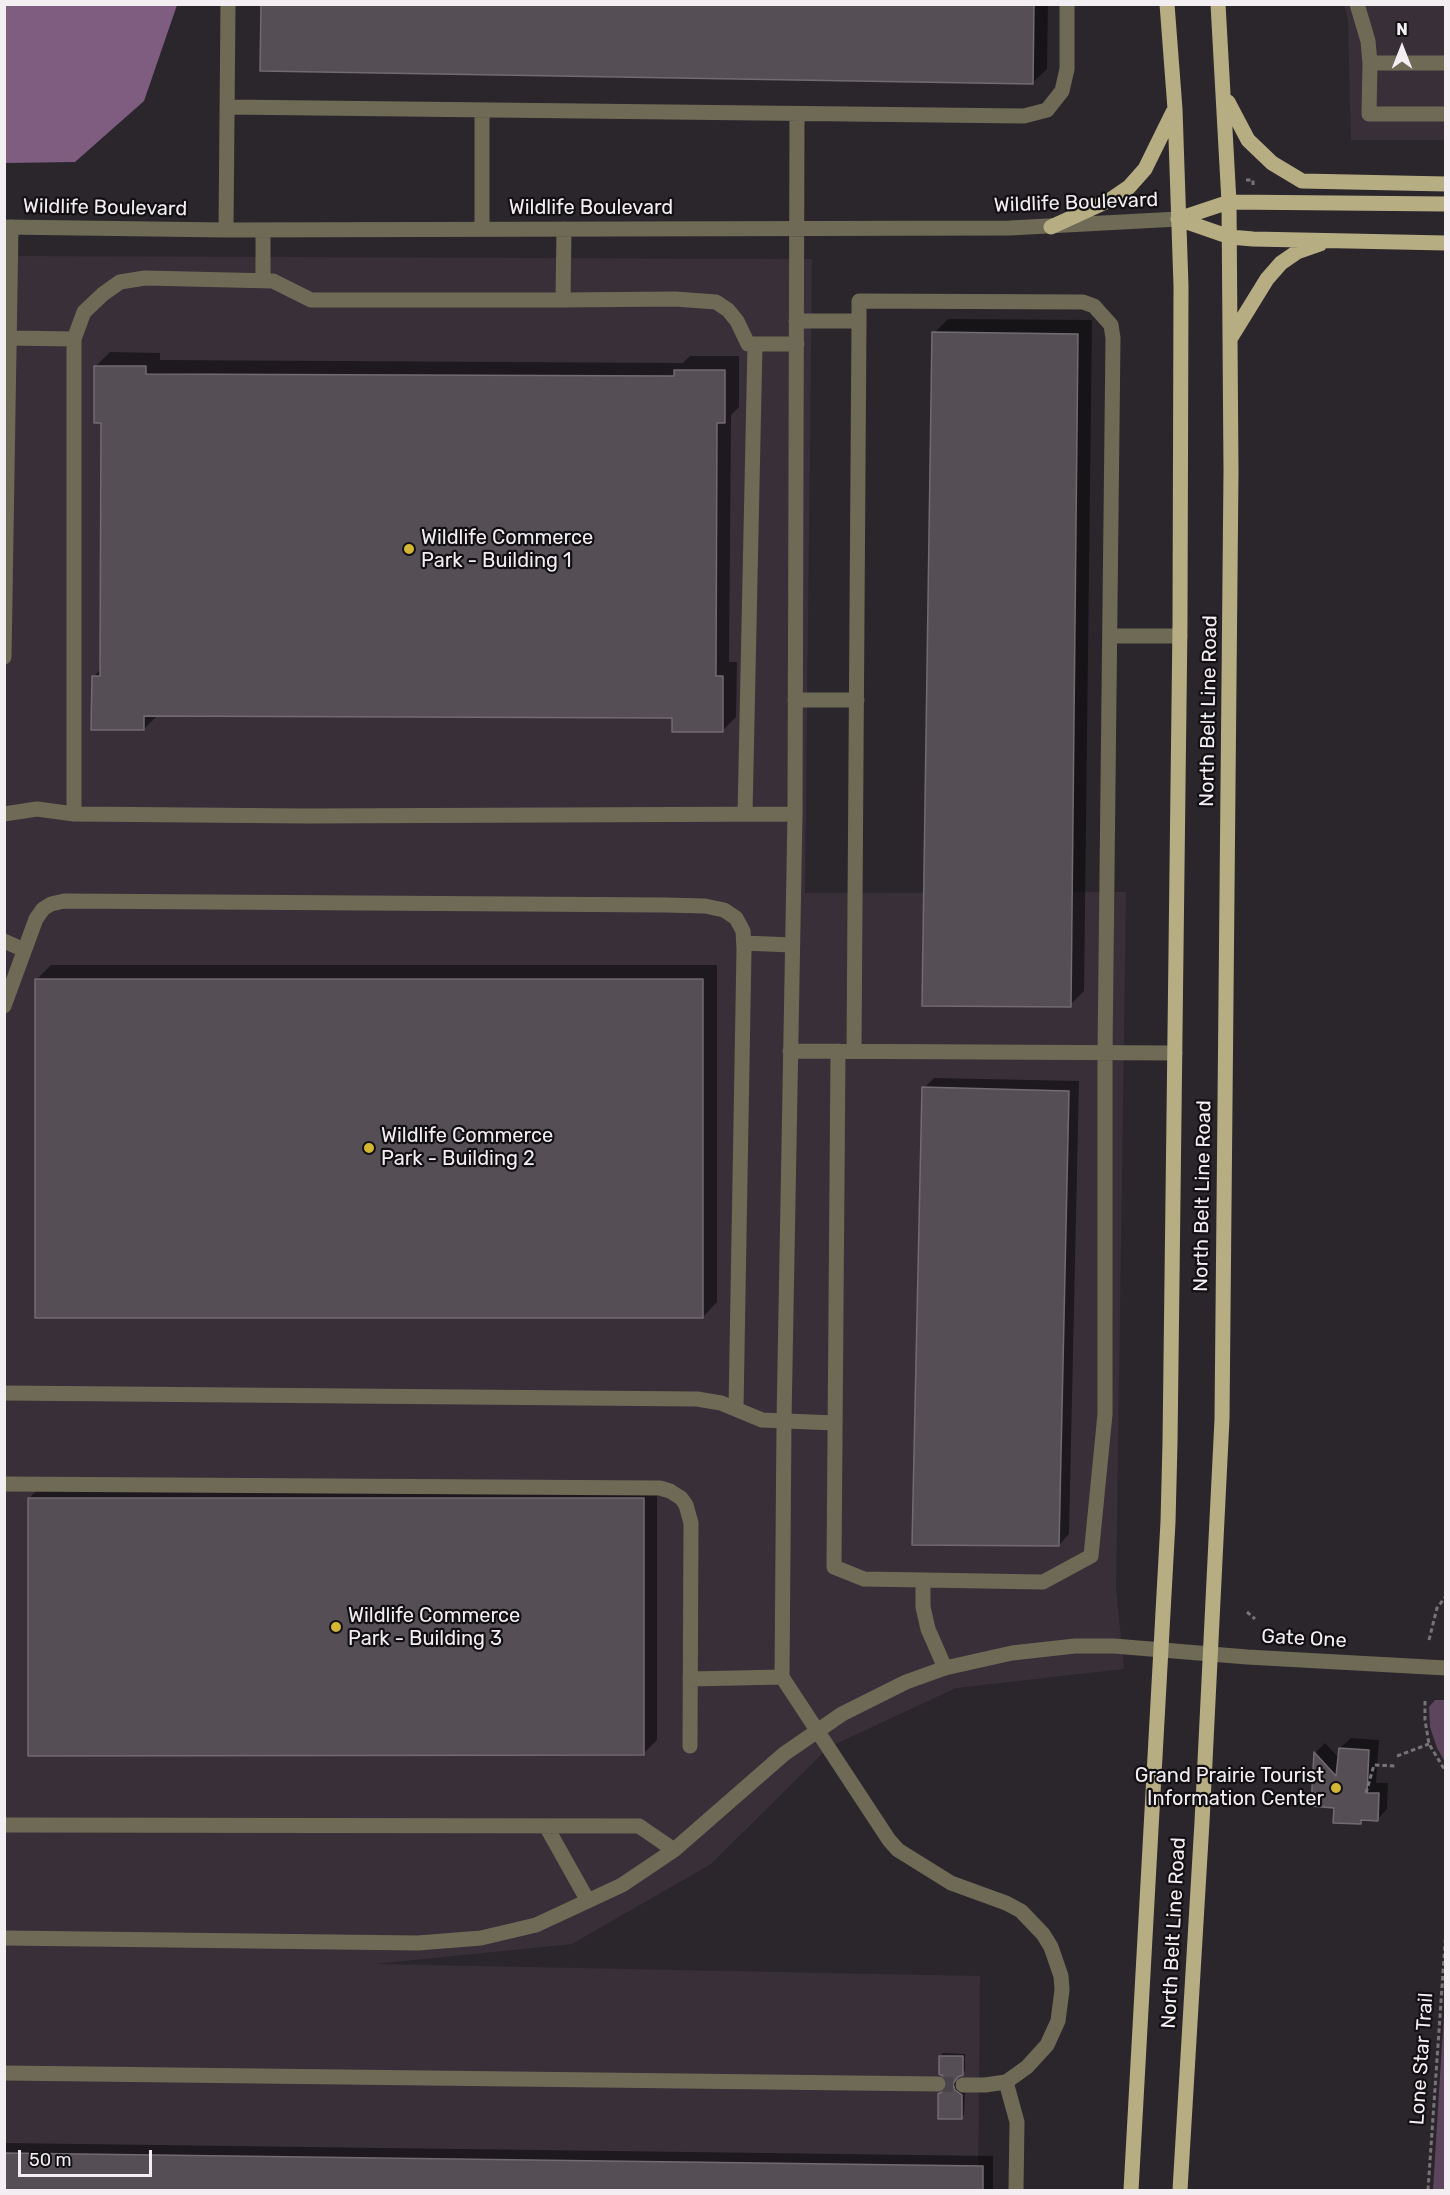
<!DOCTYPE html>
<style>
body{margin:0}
#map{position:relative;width:1450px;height:2195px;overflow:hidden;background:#2b262c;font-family:Rubik,sans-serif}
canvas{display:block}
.frame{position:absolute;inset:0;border:6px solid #f2eef2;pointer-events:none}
.north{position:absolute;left:1372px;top:18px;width:60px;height:60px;-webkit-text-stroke:4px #121012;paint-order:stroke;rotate:0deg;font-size:16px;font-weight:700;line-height:24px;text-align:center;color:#f2eef2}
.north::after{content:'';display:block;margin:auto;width:21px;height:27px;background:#f2eef2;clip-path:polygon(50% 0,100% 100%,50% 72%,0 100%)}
.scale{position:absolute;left:18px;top:2150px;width:134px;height:27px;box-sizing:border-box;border:3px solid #f2eef2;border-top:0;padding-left:8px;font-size:18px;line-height:21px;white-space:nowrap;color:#f2eef2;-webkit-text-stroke:4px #121012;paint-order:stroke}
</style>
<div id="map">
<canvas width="1450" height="2195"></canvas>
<div class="frame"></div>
<div class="north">N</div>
<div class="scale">50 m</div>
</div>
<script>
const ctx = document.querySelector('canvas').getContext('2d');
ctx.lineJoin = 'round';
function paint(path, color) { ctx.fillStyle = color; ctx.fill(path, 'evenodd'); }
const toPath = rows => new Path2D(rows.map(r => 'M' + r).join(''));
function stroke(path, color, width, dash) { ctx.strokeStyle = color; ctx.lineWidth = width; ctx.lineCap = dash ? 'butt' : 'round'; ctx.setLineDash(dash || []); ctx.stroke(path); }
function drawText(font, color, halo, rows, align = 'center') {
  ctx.font = font + ' Rubik,sans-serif'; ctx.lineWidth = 4.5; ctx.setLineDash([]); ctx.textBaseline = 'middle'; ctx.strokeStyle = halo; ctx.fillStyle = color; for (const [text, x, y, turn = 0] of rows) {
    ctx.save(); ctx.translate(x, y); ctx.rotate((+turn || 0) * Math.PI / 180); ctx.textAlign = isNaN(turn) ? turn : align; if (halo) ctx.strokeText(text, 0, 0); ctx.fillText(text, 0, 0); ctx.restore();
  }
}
const built = toPath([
 [1344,5,1445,5,1445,140,1351,140,1348,20],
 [5,256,812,259,805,893,1126,892,1116,1588,1124,1669,956,1688,829,1747,711,1864,572,1944,375,1964,980,1976,978,2190,5,2190]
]);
const green = toPath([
 [1435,1700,1445,1700,1445,1762,1437,1748,1430,1727,1429,1707],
 [1445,1998,1445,2190,1433,2190,1439,2092]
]);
const water = toPath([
 [4,5,5,4,177,5,144,101,75,162,5,163]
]);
const shadow = toPath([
 [263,4,1048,4,1047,69,1032,83],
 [948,319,1092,320,1084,991,1070,1005,934,333],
 [110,352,160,353,160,360,683,363,690,356,739,356,739,407,731,415,729,662,737,662,736,717,722,731,674,717,159,714,144,729,93,677,101,669,103,421,96,366],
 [51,965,717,965,717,1302,703,1317,37,979],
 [934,1078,1079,1081,1069,1534,1059,1545,924,1088],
 [44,1484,657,1484,657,1740,643,1754,29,1498],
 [1351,1738,1379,1740,1376,1783,1388,1783,1387,1809,1377,1820,1364,1819,1361,1823,1336,1806,1313,1805,1315,1753,1325,1743,1339,1758,1340,1748],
 [943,2053,965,2054,965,2071,959,2075,956,2080,957,2087,965,2092,964,2115,961,2117,948,2088,949,2083,940,2056],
 [4,2143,993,2156,993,2190,4,2190]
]);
const building = toPath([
 [261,4,1034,4,1033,84,260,71,261,4],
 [932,332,1078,334,1071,1007,922,1006,932,332],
 [94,366,146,366,146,374,674,376,674,370,725,370,725,423,717,423,716,676,723,676,723,732,672,732,672,718,144,716,144,730,91,730,92,676,100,676,101,423,94,423,94,366],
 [35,979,703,979,703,1318,35,1318,35,979],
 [922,1087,1069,1091,1059,1546,912,1545,922,1087],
 [28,1498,644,1498,644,1755,28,1756,28,1498],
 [1339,1748,1369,1750,1367,1793,1379,1793,1378,1821,1361,1820,1361,1824,1333,1823,1334,1808,1311,1806,1314,1752,1336,1776,1339,1748],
 [939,2056,963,2056,963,2075,958,2077,953,2084,955,2090,962,2095,962,2119,938,2119,938,2094,946,2089,948,2084,943,2076,939,2074,939,2056],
 [4,2153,983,2166,983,2190,4,2190,4,2153]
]);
const minorTunnel = toPath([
 [938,2084,963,2085]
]);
const path = toPath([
 [1246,180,1253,180,1253,186],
 [1247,1612,1255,1619],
 [1429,1640,1437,1608,1446,1596],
 [1425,1701,1425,1720,1429,1744,1446,1772],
 [1397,1756,1429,1744],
 [1366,1793,1374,1765,1396,1766],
 [1428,2190,1446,1929]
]);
const minor = toPath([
 [1357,4,1368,41,1370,63,1446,63],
 [1370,63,1369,114,1446,114],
 [227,107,1024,116,1047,110,1062,91,1067,69,1067,4],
 [797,114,795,814,784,1421,782,1677,889,1840,898,1850,951,1883,1006,1903,1021,1911,1043,1934,1051,1947,1061,1976,1062,1990,1058,2021,1047,2045,1027,2067,1006,2082,985,2085,963,2085],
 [4,227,226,230,1010,228,1178,219],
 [482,229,482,110],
 [564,229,563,300,675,299,716,302,728,310,737,321,748,344,797,344],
 [226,230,228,4],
 [263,280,263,230],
 [796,321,859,321,859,301,1083,302,1094,306,1111,325,1113,338,1105,1053,1105,1414,1091,1556,1043,1582,864,1579,834,1567,838,1051],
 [9,338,74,339],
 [1110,636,1180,636],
 [4,657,11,227],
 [795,700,857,700],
 [4,814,37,809,74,814,74,339,84,312,103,294,120,282,145,278,273,281,311,300,563,300],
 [74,814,307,816,795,814],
 [745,814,755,344],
 [4,941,24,950],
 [744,943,792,945],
 [4,1006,36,919,43,909,51,904,64,901,665,905,705,906,724,910,736,918,743,931,744,949,736,1409],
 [790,1051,1175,1053],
 [854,1051,859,321],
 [4,1393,697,1399,721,1403,762,1420,835,1423],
 [4,1484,660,1488,670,1491,681,1498,686,1505,691,1523,690,1746],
 [923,1580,923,1607,928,1629,945,1668],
 [690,1679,782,1677],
 [4,1825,639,1826,674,1850],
 [546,1826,588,1901],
 [4,1938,418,1943,481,1938,536,1925,622,1885,674,1850,784,1754,842,1714,906,1682,945,1668,1012,1653,1075,1646,1114,1646,1247,1657,1446,1668],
 [4,2073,938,2084],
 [1006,2082,1017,2122,1016,2190]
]);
const major = toPath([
 [1228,102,1248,140,1272,163,1302,181,1446,184],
 [1178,219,1230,237,1253,239,1446,243],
 [1178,219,1229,202,1446,204],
 [1051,227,1110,200,1129,187,1145,169,1173,112],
 [1230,339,1267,279,1281,263,1297,252,1320,244],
 [1131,2190,1168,1522,1170,1443,1180,623,1181,286,1175,109,1167,4],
 [1180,2190,1202,1822,1222,1419,1231,471,1229,202,1218,4]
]);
const markers = [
 [409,549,6,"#d4b635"],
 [369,1148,6,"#d4b635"],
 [336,1627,6,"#d4b635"],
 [1336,1788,6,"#d4b635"]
];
const streetNames = [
 ["Wildlife Boulevard",1076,203,-2],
 ["Wildlife Boulevard",105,208,1],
 ["Wildlife Boulevard",591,208],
 ["North Belt Line Road",1209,711,-89],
 ["North Belt Line Road",1203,1196,-89],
 ["Gate One",1304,1639,3],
 ["North Belt Line Road",1174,1933,-87],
 ["Lone Star Trail",1422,2059,-86]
];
const poiNames = [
 ["Wildlife Commerce",421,538],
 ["Park - Building 1",421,561],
 ["Wildlife Commerce",381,1136],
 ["Park - Building 2",381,1159],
 ["Wildlife Commerce",348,1616],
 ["Park - Building 3",348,1639],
 ["Grand Prairie Tourist",1324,1776,"right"],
 ["Information Center",1324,1799,"right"]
];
paint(built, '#392f39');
paint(green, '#5c455d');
paint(water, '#7f5d80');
paint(shadow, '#0007');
paint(building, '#554f55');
stroke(building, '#726b72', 1.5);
stroke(minorTunnel, '#49444a', 15, [15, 8]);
stroke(path, '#787378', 3, [4.5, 3]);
stroke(minor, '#6f6a56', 15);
stroke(major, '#b7ad83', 15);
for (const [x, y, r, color] of markers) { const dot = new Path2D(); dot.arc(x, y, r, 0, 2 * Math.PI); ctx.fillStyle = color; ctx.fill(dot); stroke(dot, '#121012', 2); }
drawText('20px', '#f2eef2', '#121012', streetNames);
drawText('20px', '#f2eef2', '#121012', poiNames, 'left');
</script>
